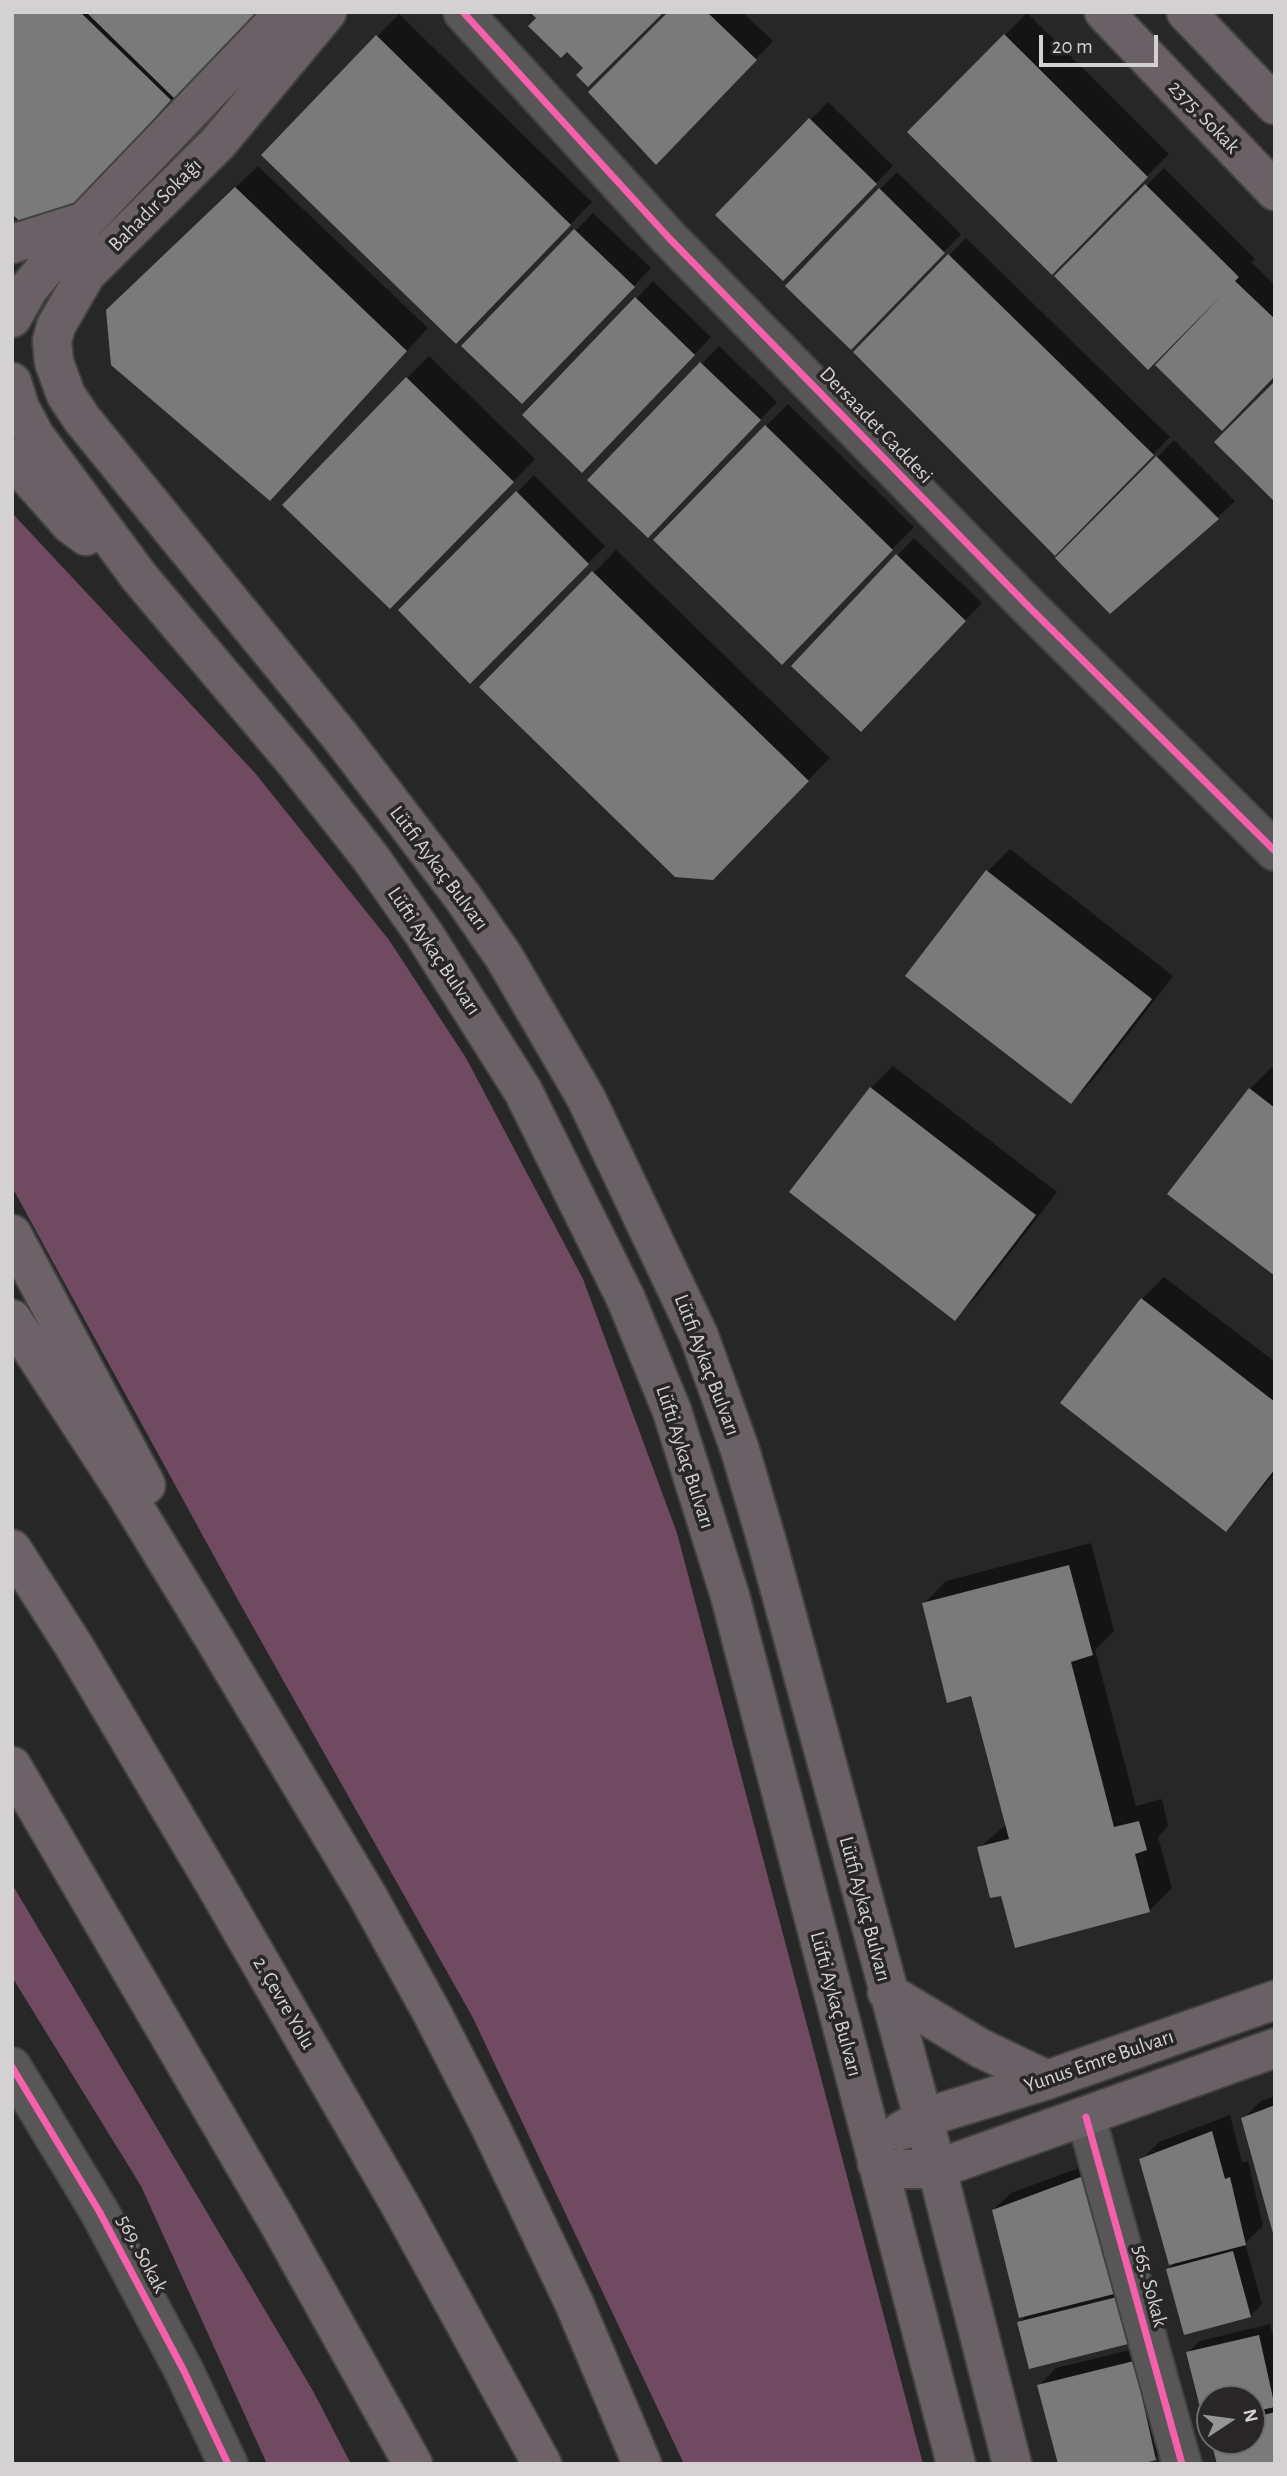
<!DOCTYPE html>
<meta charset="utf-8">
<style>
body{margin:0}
#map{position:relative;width:1287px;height:2476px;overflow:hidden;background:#282727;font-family:"Alegreya Sans",sans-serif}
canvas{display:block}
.frame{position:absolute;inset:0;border:14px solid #d3d1d2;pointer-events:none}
.north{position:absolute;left:1196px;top:2385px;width:70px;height:70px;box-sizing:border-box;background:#292627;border:2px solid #6d6a6b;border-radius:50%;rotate:77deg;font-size:19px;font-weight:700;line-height:28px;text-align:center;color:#d3d1d2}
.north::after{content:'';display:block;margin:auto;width:24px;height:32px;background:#979696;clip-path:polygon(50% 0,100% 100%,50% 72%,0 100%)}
.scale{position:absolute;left:1039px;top:35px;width:119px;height:32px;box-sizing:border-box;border:4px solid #d3d1d2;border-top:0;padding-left:9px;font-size:21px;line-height:24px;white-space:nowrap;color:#d3d1d2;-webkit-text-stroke:5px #292627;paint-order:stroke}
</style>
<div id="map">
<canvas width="1287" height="2476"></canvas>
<div class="frame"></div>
<div class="north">N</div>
<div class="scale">20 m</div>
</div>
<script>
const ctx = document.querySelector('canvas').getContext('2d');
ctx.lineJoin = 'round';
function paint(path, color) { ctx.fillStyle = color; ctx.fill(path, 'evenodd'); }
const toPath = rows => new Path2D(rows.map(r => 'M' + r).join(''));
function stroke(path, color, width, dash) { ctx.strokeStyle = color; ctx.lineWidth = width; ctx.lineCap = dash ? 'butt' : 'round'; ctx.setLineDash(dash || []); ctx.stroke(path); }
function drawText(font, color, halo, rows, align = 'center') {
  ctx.font = font + ' "Alegreya Sans",sans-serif'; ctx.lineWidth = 7; ctx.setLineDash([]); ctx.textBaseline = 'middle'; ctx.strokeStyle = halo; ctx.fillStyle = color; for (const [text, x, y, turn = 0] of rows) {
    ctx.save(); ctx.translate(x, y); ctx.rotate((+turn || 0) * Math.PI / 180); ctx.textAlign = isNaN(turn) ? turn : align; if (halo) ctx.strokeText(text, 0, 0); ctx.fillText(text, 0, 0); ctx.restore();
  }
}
const forest = toPath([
 [12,513,255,773,389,940,466,1058,583,1279,677,1533,923,2464,684,2464,473,2018,238,1600,12,1187],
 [12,1884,313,2391,351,2464,267,2464,141,2186,12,1977]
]);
const shadow = toPath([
 [12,12,256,12,87,193],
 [670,12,742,12,773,41,673,145],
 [1027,13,1169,154,1052,272,910,132],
 [399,14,592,202,478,320,377,37],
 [828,102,893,166,783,279,717,215],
 [258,166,428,328,292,476,131,288],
 [1164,168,1255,259,1251,262,1275,285,1275,374,1189,325,1057,276],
 [897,172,961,234,869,330,880,189],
 [593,213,651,268,539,385,463,346],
 [966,238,1170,437,1055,554,856,352],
 [653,281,711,337,600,454,524,415],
 [719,346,777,402,665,518,590,480],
 [429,356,535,459,412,585,407,378],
 [788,404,914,527,804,640,766,426],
 [1174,440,1235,501,1217,518,1058,558],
 [534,475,605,546,471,682,400,610],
 [914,538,982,603,878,712,897,556],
 [616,550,830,758,735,855,482,687],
 [1010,849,1173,976,1093,1080,1071,1102,987,872],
 [893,1066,1057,1192,977,1296,955,1319,871,1088],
 [1272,1067,1275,1069,1275,1274,1250,1089],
 [1164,1277,1275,1362,1275,1473,1226,1530,1142,1299],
 [1091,1543,1114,1631,1095,1650,1136,1806,1162,1799,1168,1826,1158,1837,1172,1888,1149,1911,1003,1894,979,1848,1007,1824,972,1694,924,1604,946,1581],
 [1275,2096,1275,2233,1243,2119,1261,2101],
 [1230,2115,1242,2162,1248,2161,1263,2226,1245,2243,1262,2304,1250,2316,1168,2270,1176,2262,1141,2160,1159,2142],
 [1103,2159,1139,2331,1127,2343,1019,2323,1027,2314,993,2210,1011,2193],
 [1270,2324,1275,2344,1275,2464,1213,2441,1252,2441,1252,2399,1210,2399,1210,2420,1188,2352,1200,2341],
 [1151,2345,1173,2441,1155,2458,1039,2386,1056,2368]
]);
const building = toPath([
 [12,12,80,12,171,100,65,218,28,229,12,214],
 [86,12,257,12,175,99],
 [530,12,664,12,588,87,576,75,583,68,567,52,561,58,528,26,536,18],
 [668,12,707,12,757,60,656,165,588,92],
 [1004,34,1148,177,1052,275,907,132],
 [376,35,571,225,456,344,261,155],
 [809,118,877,184,783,281,715,215],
 [1145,184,1239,277,1235,281,1275,319,1275,376,1222,431,1155,365,1222,295,1148,370,1054,276],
 [235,187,407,351,270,501,111,365,106,310],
 [879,188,945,253,851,350,785,286],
 [574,229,635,287,522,404,461,346],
 [948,254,1154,455,1055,556,853,352],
 [635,297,695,355,582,473,522,415],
 [700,362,761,420,648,538,587,480],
 [406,377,514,482,390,609,282,505],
 [1275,381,1275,502,1214,442],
 [765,425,893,550,782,665,653,540],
 [1156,456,1219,519,1110,614,1055,558],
 [516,491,589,564,470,684,398,610],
 [896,554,966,621,861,732,791,666],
 [592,571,809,781,713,880,675,877,479,687],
 [986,870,1152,999,1071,1104,905,976],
 [870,1087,1036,1215,955,1321,789,1192],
 [1249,1088,1275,1108,1275,1276,1167,1194],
 [1141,1298,1275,1402,1275,1469,1226,1532,1060,1403],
 [1069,1565,1093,1655,1071,1662,1114,1827,1139,1821,1147,1850,1135,1854,1150,1912,1015,1948,1001,1896,990,1898,977,1847,1009,1839,971,1696,947,1703,922,1603],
 [1275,2105,1275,2237,1274,2237,1241,2118],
 [1212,2131,1225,2179,1230,2177,1246,2245,1169,2265,1139,2159],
 [1086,2175,1114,2294,1019,2318,992,2210],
 [1233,2251,1251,2317,1184,2335,1166,2269],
 [1117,2297,1128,2344,1029,2369,1017,2322],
 [1259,2335,1275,2407,1252,2412,1252,2399,1210,2399,1210,2422,1204,2423,1186,2352],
 [1134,2361,1156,2460,1141,2464,1058,2464,1037,2385],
 [1275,2412,1275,2464,1217,2464,1211,2441,1252,2441,1252,2418]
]);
const minor = toPath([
 [463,12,669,238,1029,607,1275,851],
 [12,2067,99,2211,184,2371,228,2464],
 [1086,2117,1182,2464]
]);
const major = toPath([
 [327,12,218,143,86,274,56,326,52,341,54,362,66,395,82,419,340,736,462,896,504,957,586,1098,699,1336,740,1450,767,1542,937,2169,1012,2464],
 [1104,12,1275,191],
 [1186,12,1275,105],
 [12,244,85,221],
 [12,318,29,288,85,221,285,12],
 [12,382,20,408,35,436,140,578,296,763,370,857,424,934,523,1091,626,1299,672,1411,730,1596,956,2464],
 [12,458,70,524,86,536],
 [887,1992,980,2048,1047,2080],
 [901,2131,923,2118,1047,2080,1275,2000],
 [877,2164,893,2169,937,2169,1275,2048]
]);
const highway = toPath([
 [12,1234,146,1485],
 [12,1319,125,1492,215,1640,367,1895,431,2011,490,2126,574,2303,642,2464],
 [12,1549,74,1646,216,1886,399,2203,542,2464],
 [12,1766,278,2222,413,2464]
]);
const cycleway = toPath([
 [463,12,669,238,1029,607,1275,851],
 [12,2067,99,2211,184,2371,228,2464],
 [1086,2117,1182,2464]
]);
const streetNames = [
 ["2375. Sokak",1204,117,46],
 ["Bahadır Sokağı",155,205,-45],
 ["Dersaadet Caddesi",876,425,46],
 ["Lütfi Aykaç Bulvarı",439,868,53],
 ["Lüfti Aykaç Bulvarı",434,951,56],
 ["Lütfi Aykaç Bulvarı",707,1365,69],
 ["Lüfti Aykaç Bulvarı",685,1457,72],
 ["Lütfi Aykaç Bulvarı",865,1909,75],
 ["2. Çevre Yolu",284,2003,60],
 ["Lüfti Aykaç Bulvarı",836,2004,75],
 ["Yunus Emre Bulvarı",1099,2061,-19],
 ["569. Sokak",142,2254,62],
 ["565. Sokak",1150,2286,75]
];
paint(forest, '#704a61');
paint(shadow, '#0007');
paint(building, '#7b7a7a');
stroke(minor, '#434242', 42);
stroke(major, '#434242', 42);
stroke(highway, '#434242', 42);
stroke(minor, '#585657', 38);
stroke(major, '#6a6167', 38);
stroke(highway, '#6e6269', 38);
stroke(cycleway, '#f560ab', 7);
drawText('21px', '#d3d1d2', '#292627', streetNames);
</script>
